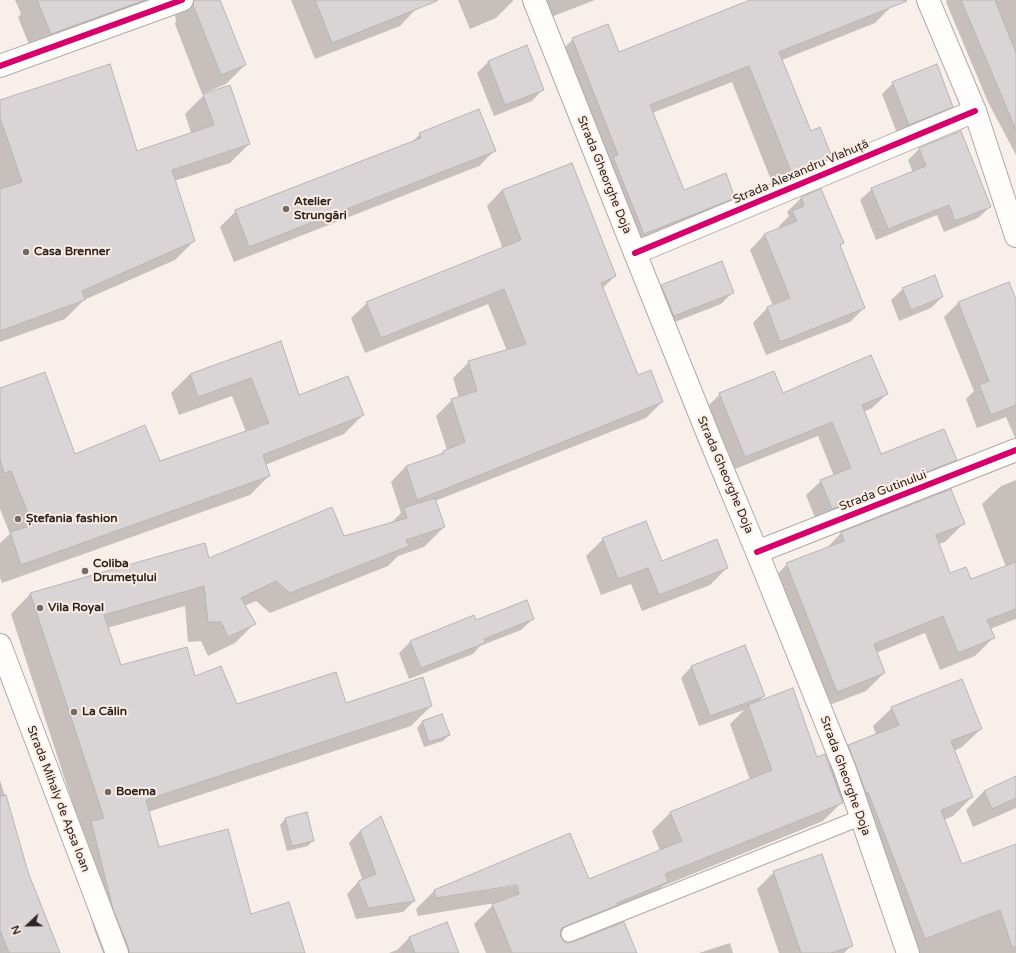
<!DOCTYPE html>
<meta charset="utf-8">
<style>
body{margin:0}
#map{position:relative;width:1016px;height:953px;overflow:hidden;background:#f8efea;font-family:"Varela Round",sans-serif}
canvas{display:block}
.north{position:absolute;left:8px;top:905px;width:40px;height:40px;-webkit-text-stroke:3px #feede4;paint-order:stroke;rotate:248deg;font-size:11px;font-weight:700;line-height:16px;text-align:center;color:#2c2623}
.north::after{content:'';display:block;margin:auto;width:14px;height:18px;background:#2c2623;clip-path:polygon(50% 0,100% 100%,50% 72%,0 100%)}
</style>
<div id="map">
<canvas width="1016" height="953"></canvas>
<div class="north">N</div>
</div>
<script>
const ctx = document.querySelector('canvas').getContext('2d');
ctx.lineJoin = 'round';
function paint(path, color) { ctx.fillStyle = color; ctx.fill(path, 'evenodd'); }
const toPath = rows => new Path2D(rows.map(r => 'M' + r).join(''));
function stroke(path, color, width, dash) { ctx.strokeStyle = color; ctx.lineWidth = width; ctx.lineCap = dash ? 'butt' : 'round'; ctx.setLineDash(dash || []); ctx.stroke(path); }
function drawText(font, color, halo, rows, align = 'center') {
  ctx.font = font + ' "Varela Round",sans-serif'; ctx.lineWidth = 4; ctx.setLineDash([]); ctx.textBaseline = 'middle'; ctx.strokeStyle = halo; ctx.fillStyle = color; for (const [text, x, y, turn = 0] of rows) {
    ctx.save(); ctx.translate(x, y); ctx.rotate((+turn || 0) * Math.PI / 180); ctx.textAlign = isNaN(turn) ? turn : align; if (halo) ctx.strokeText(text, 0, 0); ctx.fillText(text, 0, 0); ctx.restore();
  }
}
const shadow = toPath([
 [15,0,218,0,245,65,226,84,202,94,175,24,176,21,175,14,172,9,32,52,18,17,21,14],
 [291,0,413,0,416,9,400,26,315,59],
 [458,0,513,0,513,1,496,18,470,29],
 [535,0,595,0,543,20],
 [752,0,889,0,891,7,875,23,782,60,810,132,831,157,814,174,775,190,732,82,652,113,683,191,734,197,717,214,627,250,556,56,573,39,618,53],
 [947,0,1016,0,1016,155,988,102,946,2],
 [488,62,543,89,532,101,494,116,477,73],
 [893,83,952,106,941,118,898,136,882,94],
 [204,95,249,144,230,163,174,181,194,241,175,260,84,300,65,319,0,342,0,101,136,152,191,133,185,114],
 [960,132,990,207,978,218,944,232,937,215,876,240,860,200,872,189,913,173,908,160,919,149],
 [420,134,494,151,479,166,234,262,220,227,236,211,411,143],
 [502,190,615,276,602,289,637,377,662,402,646,418,435,501,444,527,424,547,398,556,388,566,270,613,256,601,244,606,255,623,235,643,208,656,201,641,188,642,185,606,107,628,120,667,195,678,237,706,345,704,431,706,411,726,148,812,158,848,251,916,304,953,103,953,94,929,71,842,82,832,11,614,30,594,209,559,343,538,390,524,401,513,391,482,406,466,440,455,444,451,447,450,436,416,452,400,459,398,453,378,469,362,507,351,488,304,365,353,351,318,367,303,503,249,487,206],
 [821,190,843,243,840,246,864,308,850,322,766,355,753,323,767,308,773,306,750,250,764,235,780,229,779,226,789,216,787,212,801,198],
 [662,286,733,292,721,304,662,327,651,297],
 [903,289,942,297,931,308,899,321,891,300],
 [1016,302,1016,440,1006,417,977,428,966,399,974,391,944,317,958,303],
 [280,342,299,396,363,415,344,434,265,465,269,476,250,495,2,583,0,578,0,543,10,534,0,509,0,389,74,455,159,463,246,432,232,396,179,415,171,393,190,374],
 [720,394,887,394,872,408,863,412,880,455,956,460,941,474,817,523,806,495,821,481,834,476,818,436,730,471,706,408],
 [1016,480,1016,619,990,629,993,638,975,656,940,670,925,633,876,653,884,673,866,691,819,709,769,583,787,564,826,549,841,533,950,490,964,523,945,542,938,544,950,575,971,581,1006,567,982,504,1001,486],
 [603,539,662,562,727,568,710,585,642,611,631,584,601,595,586,556],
 [533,619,521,630,480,646,473,654,409,679,399,653,410,642,475,621],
 [744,646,764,696,758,702,817,759,829,766,849,746,876,734,873,726,892,708,981,729,962,747,954,751,972,797,953,816,944,820,962,866,1016,845,1016,953,905,953,849,811,847,811,843,801,823,821,663,886,648,900,598,923,560,938,563,942,568,944,636,953,486,953,474,924,495,903,418,916,416,909,434,891,569,834,588,880,660,851,652,831,671,812,750,780,730,724,744,710,699,726,681,678,691,667],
 [521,883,522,885,441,897,446,895],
 [442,716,449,735,443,741,424,747,417,728,422,722],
 [1016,777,1016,808,973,827,966,810,984,791],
 [0,780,28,872,58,953,0,953],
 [306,814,313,840,308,846,287,851,280,825,285,819],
 [360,831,414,901,403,912,356,919,347,894,358,882,363,881,349,843],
 [774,872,851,946,844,953,779,953,757,889],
 [446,924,458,953,389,953,397,950,409,938],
 [730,943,733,953,699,953]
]);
const building = toPath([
 [37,0,145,0,51,34,37,0],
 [194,0,220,0,246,65,221,75,193,5,194,0],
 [315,0,437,0,437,1,332,43,315,0],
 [750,0,906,0,907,1,779,52,811,131,820,127,832,157,792,174,749,66,650,105,684,190,726,173,735,198,644,234,613,157,618,155,572,38,608,24,619,52,750,0],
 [961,0,995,0,1016,53,1016,130,961,0],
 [527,45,544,90,505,105,488,61,527,45],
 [110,64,137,151,214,125,203,94,230,85,250,144,172,170,195,241,82,291,85,300,0,331,0,189,22,182,0,118,0,100,110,64],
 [937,64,953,107,909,125,892,82,937,64],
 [479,109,496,151,249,247,235,210,421,138,419,133,479,109],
 [961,131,991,207,955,221,949,205,888,229,871,188,926,166,919,148,961,131],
 [572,163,616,276,601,283,638,375,651,370,663,402,417,500,406,466,444,453,443,451,465,442,451,399,477,391,468,361,526,344,504,289,381,338,366,302,521,240,502,190,572,163],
 [821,189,844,243,840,245,865,308,780,342,767,307,790,298,764,234,797,221,792,211,804,206,801,197,821,189],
 [722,261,734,293,674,316,661,285,722,261],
 [935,275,943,297,911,310,902,288,935,275],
 [1009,282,1016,299,1016,405,991,415,979,385,989,381,958,302,1009,282],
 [281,341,299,395,348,376,364,415,263,455,270,476,21,565,10,532,33,525,11,471,4,473,0,459,0,388,45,372,75,454,145,425,160,461,269,423,251,378,198,397,190,374,281,341],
 [871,355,888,394,862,405,881,454,944,429,957,460,832,509,820,480,851,468,832,422,745,457,719,393,774,371,783,393,871,355],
 [951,489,965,524,936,535,950,573,966,567,971,579,1016,562,1016,609,987,620,995,638,958,653,943,616,874,644,885,673,837,692,786,563,844,541,841,532,951,489],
 [435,498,445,527,406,540,409,546,290,593,276,581,241,598,256,624,228,637,221,622,208,622,204,586,104,615,121,665,187,647,195,676,221,666,237,704,336,672,346,703,423,677,432,706,146,800,159,847,228,829,251,914,289,902,305,953,129,953,129,949,113,909,91,821,104,818,30,593,205,543,209,558,332,507,344,536,407,518,404,508,435,498],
 [646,521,662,561,717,539,728,568,659,595,648,568,618,579,602,538,646,521],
 [527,600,534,619,484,639,485,643,421,668,410,641,474,615,476,620,527,600],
 [745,645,765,696,710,716,691,666,745,645],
 [962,679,982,729,951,741,973,797,941,810,962,864,1016,844,1016,947,1012,947,1000,910,925,939,868,792,866,793,848,745,899,725,891,707,962,679],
 [793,688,817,757,825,754,843,803,665,874,668,882,617,903,618,905,566,926,562,928,560,932,561,937,563,941,567,943,572,942,624,922,637,953,512,953,492,904,519,894,517,885,436,898,434,890,570,833,589,879,682,841,670,812,772,770,748,705,793,688],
 [442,714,450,735,429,742,422,721,442,714],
 [1016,776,1016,798,992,809,984,791,1016,776],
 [6,795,28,872,60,953,9,953,0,930,0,796,6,795],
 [307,812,314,841,292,846,285,818,307,812],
 [381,816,415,901,368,908,358,881,376,874,360,831,381,816],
 [822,854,853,946,831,953,801,953,773,871,822,854],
 [447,922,459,953,415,953,409,937,447,922]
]);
const lane = toPath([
 [569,934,862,817]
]);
const street = toPath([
 [0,66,182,0],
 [635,253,975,111],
 [757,552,1016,450]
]);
const secondary = toPath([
 [534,0,635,253,709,437,757,552,845,770,908,953],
 [928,0,975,111,1016,236]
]);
const primary = toPath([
 [0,645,117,953]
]);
const cycleway = toPath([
 [0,66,182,0],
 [635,253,975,111],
 [757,552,1016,450]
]);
const markers = [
 [286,209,4,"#736c69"],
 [26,252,4,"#736c69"],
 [18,519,4,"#736c69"],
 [85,571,4,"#736c69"],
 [40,608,4,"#736c69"],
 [74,712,4,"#736c69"],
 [108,792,4,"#736c69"]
];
const streetNames = [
 ["Strada Alexandru Vlahuță",801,172,-23],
 ["Strada Gheorghe Doja",604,175,68],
 ["Strada Gheorghe Doja",725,475,67],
 ["Strada Gutinului",883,491,-21],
 ["Strada Gheorghe Doja",845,776,70],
 ["Strada Mihaly de Apsa Ioan",58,799,69]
];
const poiNames = [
 ["Atelier",294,202],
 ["Strungări",294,216],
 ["Casa Brenner",34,252],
 ["Ștefania fashion",26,519],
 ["Coliba",93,564],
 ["Drumețului",93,578],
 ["Vila Royal",48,608],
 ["La Călin",82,712],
 ["Boema",116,792]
];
paint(shadow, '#0003');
paint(building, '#d9d5d6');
stroke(building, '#b8b4b5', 1);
stroke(lane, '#b1aaa6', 17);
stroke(street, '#b1aaa6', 24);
stroke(secondary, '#b1aaa6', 24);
stroke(primary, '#b1aaa6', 24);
stroke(lane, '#fefdfc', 15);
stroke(street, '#fefdfc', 22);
stroke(secondary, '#fefdfc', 22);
stroke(primary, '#fefdfc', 22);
stroke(cycleway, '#d6006c', 6);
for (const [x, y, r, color] of markers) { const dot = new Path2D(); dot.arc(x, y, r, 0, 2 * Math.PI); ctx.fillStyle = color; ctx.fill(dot); stroke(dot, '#feede4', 1.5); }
drawText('12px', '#2c2623', '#feede4', streetNames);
drawText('bold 12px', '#2c2623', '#feede4', poiNames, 'left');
</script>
